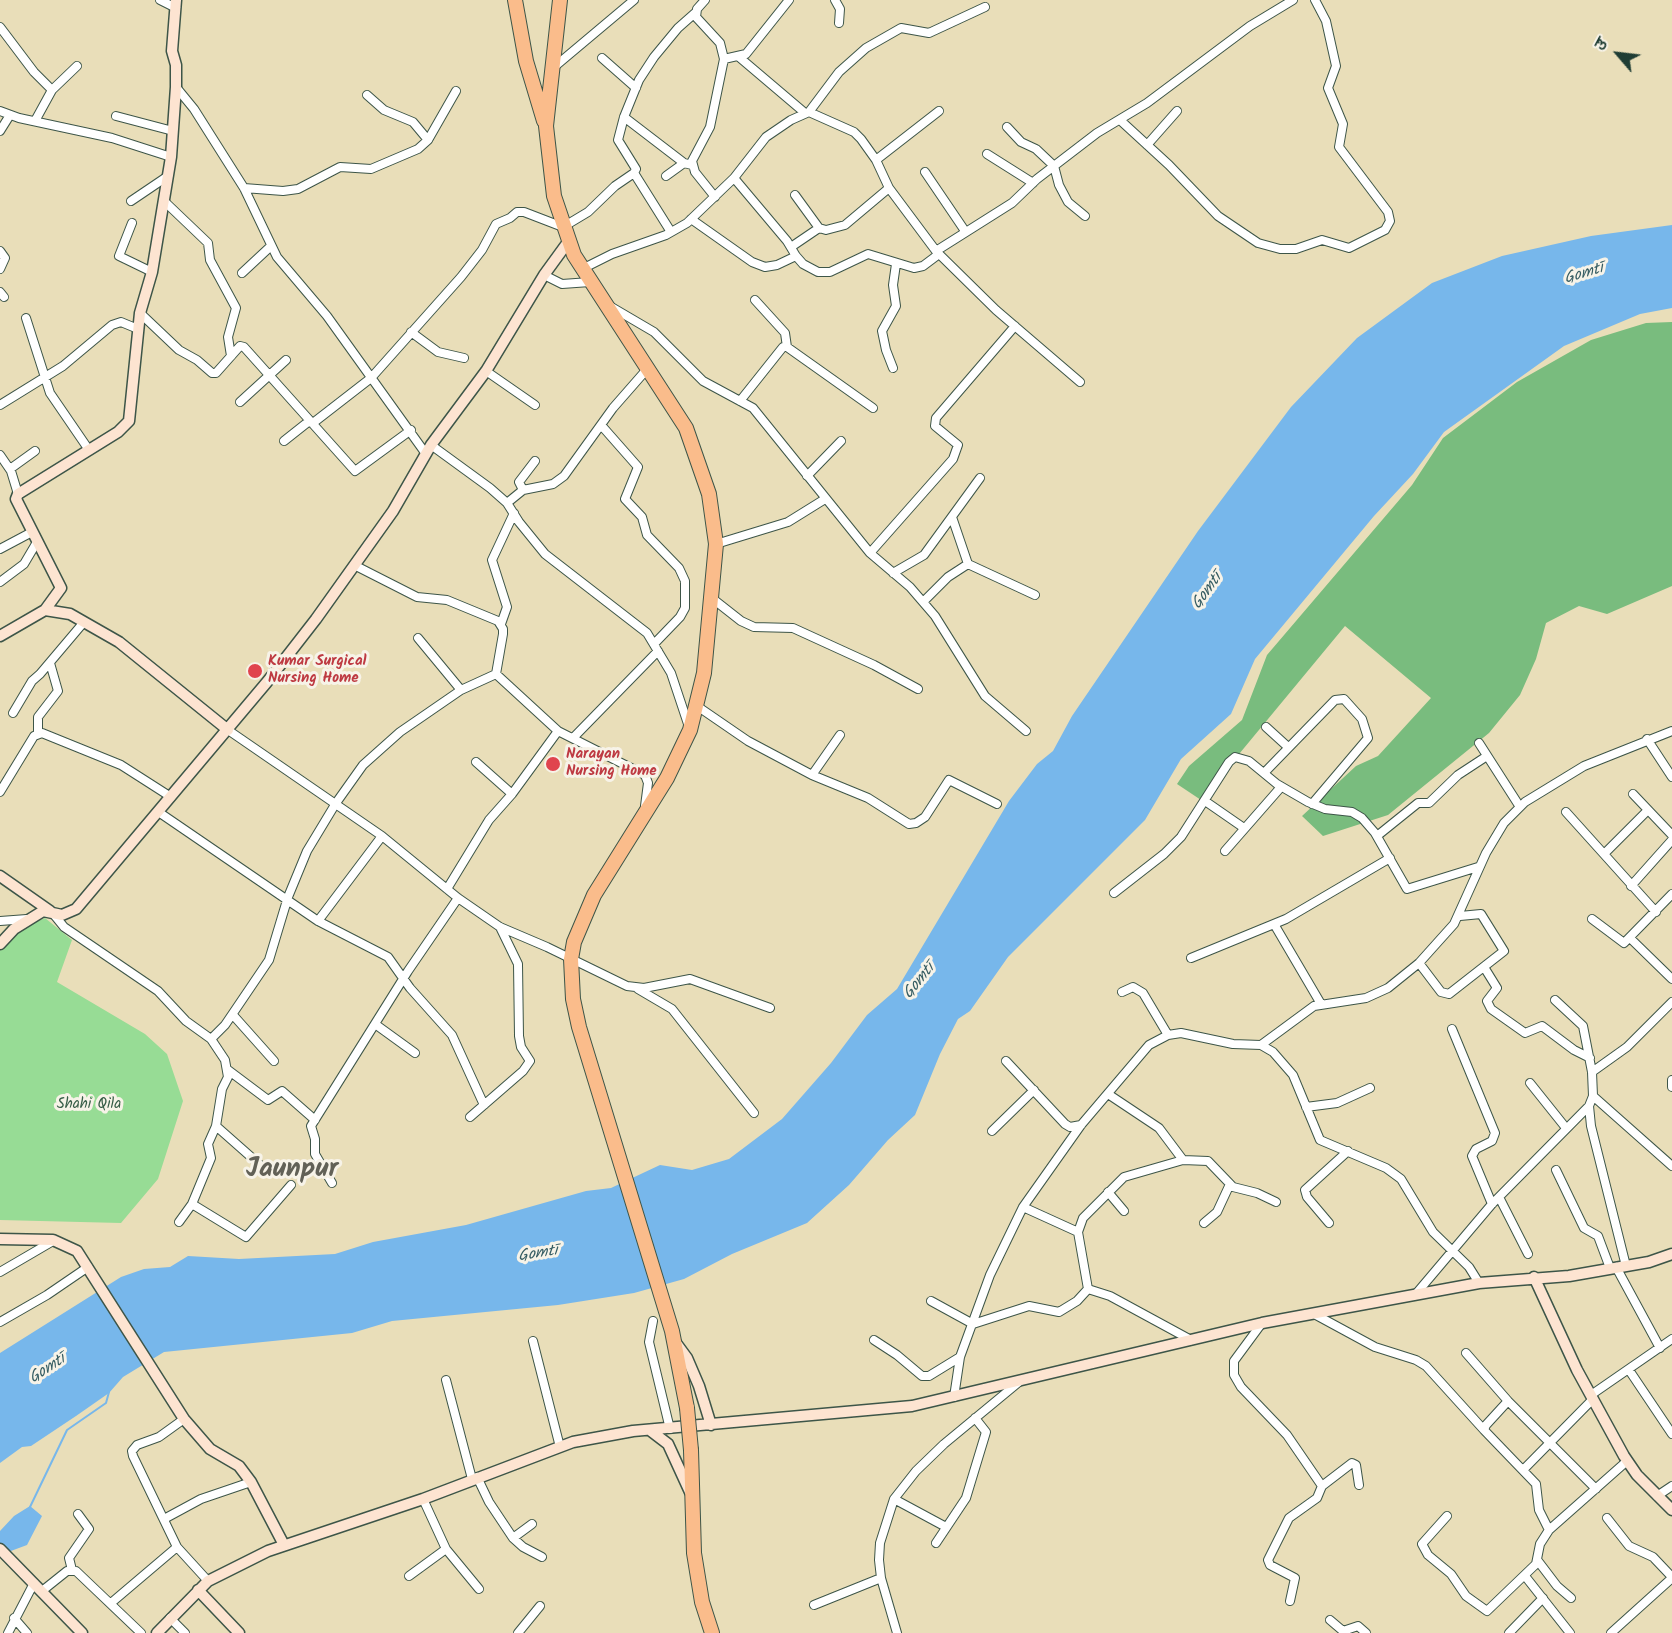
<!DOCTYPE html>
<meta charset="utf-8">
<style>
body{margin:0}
#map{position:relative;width:1672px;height:1633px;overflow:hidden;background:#e9deb9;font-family:Kalam,"Playpen Sans Deva",sans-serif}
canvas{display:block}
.north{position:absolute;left:1588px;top:24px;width:60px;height:60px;-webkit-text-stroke:4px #f7f3e8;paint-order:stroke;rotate:298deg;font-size:16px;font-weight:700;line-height:24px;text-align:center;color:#1f3d34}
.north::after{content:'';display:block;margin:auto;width:21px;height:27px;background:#1f3d34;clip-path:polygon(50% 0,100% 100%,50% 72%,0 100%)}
</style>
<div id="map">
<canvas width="1672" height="1633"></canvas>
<div class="north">उ</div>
</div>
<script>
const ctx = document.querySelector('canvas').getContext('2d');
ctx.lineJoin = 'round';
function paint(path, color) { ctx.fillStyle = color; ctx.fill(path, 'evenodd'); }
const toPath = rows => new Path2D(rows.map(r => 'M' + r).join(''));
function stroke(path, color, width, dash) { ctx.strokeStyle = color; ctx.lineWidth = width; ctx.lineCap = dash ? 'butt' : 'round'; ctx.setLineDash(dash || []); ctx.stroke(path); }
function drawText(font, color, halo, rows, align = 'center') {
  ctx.font = font + ' Kalam,sans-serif'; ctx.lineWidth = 6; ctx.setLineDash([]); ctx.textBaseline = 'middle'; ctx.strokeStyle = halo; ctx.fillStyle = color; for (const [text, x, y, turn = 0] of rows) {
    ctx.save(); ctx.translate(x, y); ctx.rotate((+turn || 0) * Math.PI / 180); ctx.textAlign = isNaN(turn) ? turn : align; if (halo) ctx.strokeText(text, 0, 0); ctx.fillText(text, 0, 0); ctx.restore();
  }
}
const green = toPath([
 [45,918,72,940,57,982,145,1034,167,1054,183,1101,158,1179,121,1223,0,1220,0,950,24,927]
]);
const forest = toPath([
 [1672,322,1672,586,1607,614,1579,606,1546,623,1536,659,1520,695,1489,733,1388,815,1323,836,1302,816,1356,766,1378,756,1431,698,1345,626,1201,800,1177,784,1189,766,1242,720,1267,655,1412,485,1443,438,1517,382,1591,340,1646,323]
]);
const water = toPath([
 [1672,225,1672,308,1640,314,1564,346,1444,432,1413,474,1374,516,1255,659,1231,714,1181,759,1145,820,1008,957,970,1011,958,1019,940,1054,915,1115,888,1140,849,1185,807,1223,732,1254,684,1279,634,1293,558,1305,392,1321,352,1333,164,1352,123,1377,109,1393,76,1416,31,1446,22,1447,0,1463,0,1353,121,1277,144,1269,170,1267,188,1256,239,1259,335,1254,373,1242,466,1225,586,1191,611,1188,660,1165,692,1170,729,1159,782,1119,831,1063,867,1015,897,989,1009,801,1037,764,1053,751,1072,716,1198,531,1291,407,1357,338,1432,283,1502,256,1591,236],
 [30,1506,42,1516,27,1545,0,1555,0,1531,14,1516]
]);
const stream = toPath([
 [30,1507,67,1430,106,1403,109,1392]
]);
const street = toPath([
 [160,0,176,8],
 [705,0,697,9,696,17,720,43,724,59,710,127,692,161,695,172,715,197],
 [835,0,840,9,839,23],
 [0,27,34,72,52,90],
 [739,57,805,113],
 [602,58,636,88],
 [724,59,746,54,789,0],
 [553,68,634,0],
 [176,87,194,109,244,188,277,257,327,316,426,454],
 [367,95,384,110,413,122,428,140],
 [0,111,19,118,112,138,171,157],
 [809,112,839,72,866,48,901,28,929,33,985,7],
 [116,116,173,131],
 [624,117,684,163,692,165],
 [1120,120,1169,165,1218,216,1258,243,1280,249,1296,249,1322,240,1349,248,1385,230,1390,221,1388,212,1339,147,1343,124,1328,88,1336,66,1326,21,1315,0],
 [35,121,52,90,77,66],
 [1007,127,1021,142,1036,149,1054,166,1059,185,1068,202,1085,216],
 [0,131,10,115],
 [1147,145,1177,111],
 [987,154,1033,183],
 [876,160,939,111],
 [925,172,965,231],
 [634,173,671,232],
 [666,176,684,163],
 [734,178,787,241,796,256,803,264,818,272,830,272,868,254,914,268,923,266,939,254],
 [244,188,283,191,298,189,340,167,371,169,418,149,428,140,456,91],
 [795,195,819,228,826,230,845,225,889,188],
 [131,201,168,176],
 [164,201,208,243,210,260,236,308,228,337,231,356],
 [691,219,752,262,765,267,777,265,796,256],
 [132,223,119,256,152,272],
 [791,247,819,228],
 [0,251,5,258,0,269],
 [936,251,1012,203,1037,179,1097,133,1147,103,1250,26,1293,0],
 [582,269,612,254,666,235,687,223,734,178,766,137,791,120,809,112,854,132,861,139,876,160,889,188,936,251,996,310,1080,382],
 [242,273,271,246],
 [544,275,562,284,590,282],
 [0,292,4,297],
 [755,300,785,333,787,347],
 [608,305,654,332,703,381,753,408,870,553,910,587,935,616,985,696,1026,731],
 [140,313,179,350,197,360,212,373,216,373,240,346,244,347,355,471,411,430],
 [26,318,50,393,89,450],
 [411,332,438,352,464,358],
 [893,368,886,350,882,331,896,306,893,285,896,264],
 [486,371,535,405],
 [740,401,783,347,787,347,873,408],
 [240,402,286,360],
 [0,405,63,366,112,325,121,322,138,329],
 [601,425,638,467,625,499,642,517,647,535,679,568,685,581,685,608,680,617,654,644],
 [284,441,308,422,313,423,371,378,461,277,482,250,496,224,510,218,517,212,524,212,563,227,588,212,615,186,634,173,636,169,618,140,624,117,639,80,654,57,678,28,695,13],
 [431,445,490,488,507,503,519,522,545,554,647,633,671,673,689,727],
 [0,455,11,471,18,494],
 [10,469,35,451],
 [807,476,841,441],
 [523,490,519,482,535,461],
 [507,503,523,490,553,484,564,476,613,408,648,368],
 [952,517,968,564],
 [716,544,788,522,825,499],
 [0,549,32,532],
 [870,553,953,459,958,445,935,426,936,418,1015,326],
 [893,573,924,555,980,478],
 [0,582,24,564,37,542],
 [713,599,741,621,754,627,793,628,874,665,918,689],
 [923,602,948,577,968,564,1035,595],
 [501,624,507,607,492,560,514,513],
 [418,638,461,690],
 [496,674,558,731,645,775,648,783,645,806],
 [697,706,748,741,812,775,868,798,909,824,916,823,925,817,949,780,997,804],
 [13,713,32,681,40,674,84,622],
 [1266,727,1288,747],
 [228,730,382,836,458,898,500,927,547,947,627,986,644,988,690,979,770,1008],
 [38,734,38,717,58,691,50,663],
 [573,738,658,651],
 [1647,739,1672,777],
 [1479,743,1520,807],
 [476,762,512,794],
 [1264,773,1335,700,1344,699,1362,719,1368,738,1312,804],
 [812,775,840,735],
 [0,792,34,736,42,733,121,765,171,797],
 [1633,794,1672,835],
 [1205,801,1244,828],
 [1566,812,1656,912],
 [160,813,318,921,388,957,410,988,452,1035,484,1105],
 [1377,836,1418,803,1429,803,1458,775,1487,756],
 [1225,851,1281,787],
 [1604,854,1648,810],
 [1631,886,1672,840],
 [447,889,489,820,512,794,558,731],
 [1114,893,1164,854,1181,837,1229,762,1235,757,1249,761,1277,784,1308,802,1325,809,1352,812,1362,818,1375,833,1407,889,1478,867],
 [51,911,64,927,158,991,186,1021,211,1039,225,1060,228,1077,222,1089,216,1126,208,1144,211,1158,192,1204,179,1222],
 [1592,919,1624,943,1672,894],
 [0,921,27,919],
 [318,921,382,836],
 [1274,924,1321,1004],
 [1631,939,1672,979],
 [1191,958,1286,919,1390,858],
 [1419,963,1441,992,1449,994,1504,951,1481,914,1460,916],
 [1484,967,1497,988,1487,1001,1491,1009,1525,1033,1542,1026,1574,1050,1590,1058],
 [638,989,672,1009,754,1113],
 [1122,992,1133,987,1143,993,1168,1035],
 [1555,1000,1583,1026,1592,1072,1593,1096,1589,1106,1591,1126,1626,1266],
 [233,1015,274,1061],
 [375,1024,415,1053],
 [1452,1029,1495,1133,1492,1141,1476,1149,1472,1156,1492,1204],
 [211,1039,225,1025,269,960,288,897,307,851,336,803,363,765,400,732,461,690,496,674,503,634,503,629,498,621,447,600,417,597,354,565],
 [1261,1045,1273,1052,1293,1075,1320,1140,1386,1168,1401,1179,1433,1232,1469,1267,1479,1283],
 [1006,1061,1065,1124,1070,1127,1081,1125],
 [228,1070,268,1100,282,1091,315,1120],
 [1592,1072,1627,1047,1672,1002],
 [1672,1080,1672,1087],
 [1530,1083,1566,1128],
 [1108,1094,1159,1128,1183,1160],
 [1593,1096,1672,1166],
 [1306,1107,1337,1103,1370,1088],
 [470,1117,523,1071,530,1061,521,1047,519,1036,518,964,500,927],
 [216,1126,259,1164],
 [992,1131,1034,1090],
 [1556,1170,1584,1228,1598,1236,1610,1268],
 [332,1183,315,1154,315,1139,311,1126,408,971,458,898],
 [1108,1192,1124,1211],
 [1499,1197,1528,1254],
 [192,1204,246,1237,291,1185],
 [1023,1207,1078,1232],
 [1204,1223,1217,1212,1230,1184],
 [1329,1223,1307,1197,1305,1190,1348,1151],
 [1616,1267,1660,1348],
 [0,1272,53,1241],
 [1415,1295,1492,1204,1589,1106],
 [931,1301,973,1324,1029,1306,1059,1312,1077,1301,1088,1289],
 [1316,1315,1375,1347,1416,1360,1426,1366,1484,1430],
 [653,1321,649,1342,670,1429],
 [0,1322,47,1295,88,1267],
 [1262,1323,1234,1361,1234,1375,1241,1387,1287,1435,1322,1486,1317,1498,1289,1518,1268,1560,1270,1565,1295,1578,1290,1601],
 [874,1340,897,1355,922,1376,929,1376,960,1357],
 [1191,1340,1110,1296,1088,1289,1078,1232,1083,1218,1124,1177,1183,1160,1208,1161,1233,1187,1257,1193,1276,1202],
 [533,1341,560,1447],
 [1466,1353,1508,1401,1596,1489],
 [1629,1370,1672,1434],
 [446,1380,472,1479],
 [1591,1395,1672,1339],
 [954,1397,960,1357,990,1275,1023,1207,1081,1125,1149,1045,1168,1035,1181,1033,1233,1044,1261,1045,1314,1006,1366,998,1388,988,1419,963,1454,924,1486,853,1504,823,1525,802,1584,766,1672,731],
 [1508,1401,1486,1425,1484,1430,1536,1484,1539,1510,1549,1530],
 [184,1419,159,1437,137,1445,132,1451,133,1456,177,1547,208,1581],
 [1524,1469,1593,1399],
 [477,1477,489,1502,513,1538,523,1547,542,1557],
 [1322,1486,1352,1463,1356,1465,1359,1485],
 [1657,1496,1672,1486],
 [423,1499,446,1549,479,1589],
 [894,1499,946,1527],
 [1447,1516,1422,1544,1428,1555,1451,1574,1466,1596,1487,1611,1536,1564,1540,1544,1549,1530,1627,1461],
 [1607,1518,1629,1546,1653,1557,1672,1577],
 [164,1519,201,1499,251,1482],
 [513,1538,532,1524],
 [936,1543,966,1498,986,1432,975,1418],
 [1538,1561,1557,1586,1571,1598],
 [72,1570,69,1558,89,1529,78,1514],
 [409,1576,446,1549],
 [1525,1576,1570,1633],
 [42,1591,67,1571,76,1571,141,1633],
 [111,1603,177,1547],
 [814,1605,881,1578],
 [14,1618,27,1633],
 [170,1618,185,1633],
 [1330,1620,1343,1631,1358,1626,1366,1633],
 [8,1633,34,1583],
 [518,1633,540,1606],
 [897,1633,881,1578,879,1560,880,1543,894,1499,916,1471,944,1444,1019,1382],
 [1509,1633,1543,1598],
 [1611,1633,1672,1578]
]);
const secondary = toPath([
 [45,610,61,588,16,499,18,494,118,432,129,421,140,313,152,272,171,157,176,87,176,65,172,51,176,0],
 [0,636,45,610,70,614,119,642,228,730],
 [0,876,50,911],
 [0,944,14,929,43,911,62,915,76,909,267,682,316,619,393,511,431,445,486,371,544,275,568,242],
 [0,1239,53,1240,77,1251,184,1419,210,1449,239,1466,251,1482,284,1545],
 [1534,1277,1577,1370,1624,1456,1637,1475,1672,1510],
 [676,1343,687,1358,699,1386,711,1425],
 [651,1431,668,1444,690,1492],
 [0,1549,82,1633],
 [198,1590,239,1633],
 [157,1633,208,1581,268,1551,423,1499,573,1442,633,1431,912,1406,1262,1323,1479,1283,1569,1276,1649,1262,1672,1254]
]);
const highway = toPath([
 [515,0,526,61,544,121],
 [560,0,546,126,554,196,574,255,686,428,709,494,716,544,704,673,690,730,667,778,594,895,574,942,571,959,573,999,579,1027,672,1331,687,1408],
 [691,1450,694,1553,702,1602,712,1633]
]);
const highwayBridge = toPath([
 [687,1408,691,1450]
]);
const markers = [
 [255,671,8,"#e0444e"],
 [553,764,8,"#e0444e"]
];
const healthNames = [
 ["Kumar Surgical",268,662],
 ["Nursing Home",268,679],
 ["Narayan",566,755],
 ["Nursing Home",566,772]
];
const parkNames = [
 ["Shahi Qila",89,1105]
];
const waterNames = [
 ["Gomtī",1584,275,-17],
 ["Gomtī",1208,592,-54],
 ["Gomtī",920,982,-51],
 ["Gomtī",538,1255,-9],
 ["Gomtī",48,1370,-34]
];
const townNames = [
 ["Jaunpur",292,1171]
];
paint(green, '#97dc95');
paint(forest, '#79bc7e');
paint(water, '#77b7eb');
stroke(stream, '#77b7eb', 2);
stroke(street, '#3d5548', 10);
stroke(secondary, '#3d5548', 13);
stroke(highway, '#3d5548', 16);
stroke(street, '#fff', 8);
stroke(secondary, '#fde4d1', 10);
stroke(highway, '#fabc8b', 14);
stroke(highwayBridge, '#3d5548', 16, []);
stroke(highwayBridge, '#fabc8b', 14);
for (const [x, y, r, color] of markers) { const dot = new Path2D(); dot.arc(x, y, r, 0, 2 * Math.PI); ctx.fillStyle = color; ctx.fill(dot); stroke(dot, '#f7f3e8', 2); }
drawText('bold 15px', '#be3a42', '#f7f3e8', healthNames, 'left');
drawText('15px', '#375d47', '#f7f3e8', parkNames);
drawText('italic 16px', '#355c62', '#f7f3e8', waterNames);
drawText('bold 27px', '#626157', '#f7f3e8', townNames);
</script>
